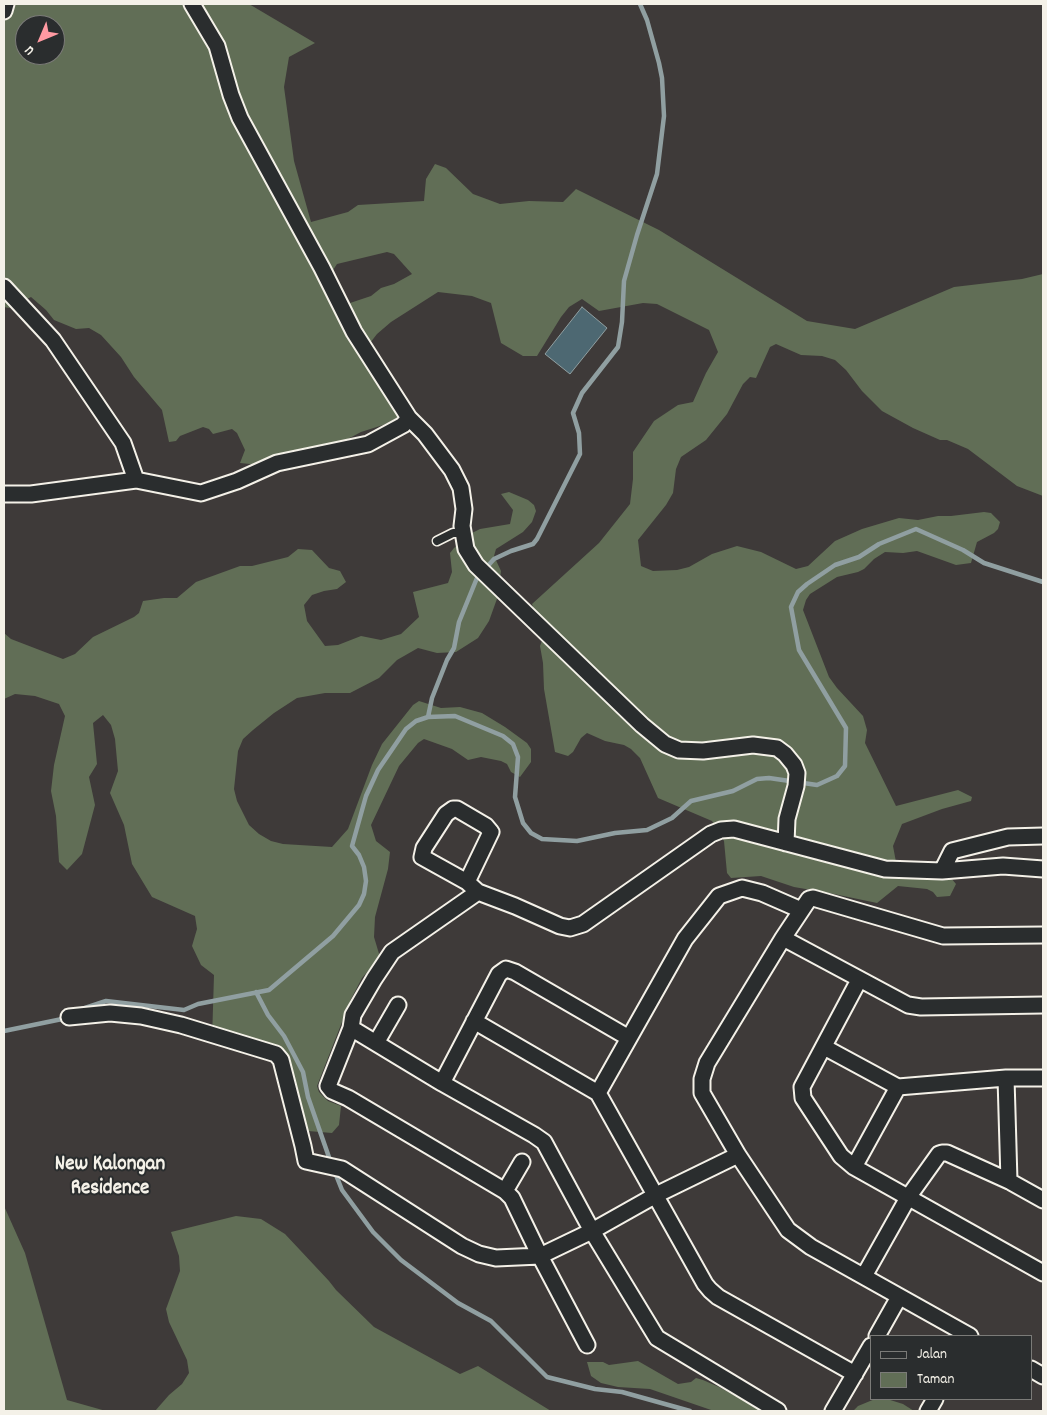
<!DOCTYPE html>
<style>
body{margin:0}
#map{position:relative;width:1047px;height:1415px;overflow:hidden;background:#3e3a39;font-family:Dekko,sans-serif}
canvas{display:block}
.frame{position:absolute;inset:0;border:5px solid #f4f1e8;pointer-events:none}
.legend{position:absolute;left:870px;top:1335px;width:162px;height:65px;box-sizing:border-box;background:#2a2d2e;border:1px solid #7b7b78;margin:0;padding:6px 9px;list-style:none;font-size:15px;color:#f4f1e8}
.legend li{display:flex;align-items:center;gap:10px;height:25px}
.legend b{width:25px;border:1px solid #7b7b78}
.north{position:absolute;left:15px;top:15px;width:50px;height:50px;box-sizing:border-box;background:#2a2d2e;border:1px solid #7b7b78;border-radius:50%;rotate:225deg;font-size:14px;font-weight:700;line-height:20px;text-align:center;color:#f4f1e8}
.north::after{content:'';display:block;margin:auto;width:18px;height:22px;background:#ff9aa2;clip-path:polygon(50% 0,100% 100%,50% 72%,0 100%)}
</style>
<div id="map">
<canvas width="1047" height="1415"></canvas>
<div class="frame"></div>
<ul class="legend">
<li><b style="height:6px;background:#2a2d2e"></b>Jalan</li>
<li><b style="height:14px;background:#616e56"></b>Taman</li>
</ul>
<div class="north">U</div>
</div>
<script>
const ctx = document.querySelector('canvas').getContext('2d');
ctx.lineJoin = 'round';
function paint(path, color) { ctx.fillStyle = color; ctx.fill(path, 'evenodd'); }
const toPath = rows => new Path2D(rows.map(r => 'M' + r).join(''));
function stroke(path, color, width, dash) { ctx.strokeStyle = color; ctx.lineWidth = width; ctx.lineCap = dash ? 'butt' : 'round'; ctx.setLineDash(dash || []); ctx.stroke(path); }
function drawText(font, color, halo, rows, align = 'center') {
  ctx.font = font + ' Dekko,sans-serif'; ctx.lineWidth = 4; ctx.setLineDash([]); ctx.textBaseline = 'middle'; ctx.strokeStyle = halo; ctx.fillStyle = color; for (const [text, x, y, turn = 0] of rows) {
    ctx.save(); ctx.translate(x, y); ctx.rotate((+turn || 0) * Math.PI / 180); ctx.textAlign = isNaN(turn) ? turn : align; if (halo) ctx.strokeText(text, 0, 0); ctx.fillText(text, 0, 0); ctx.restore();
  }
}
const green = toPath([
 [4,4,249,4,315,43,289,57,284,87,294,161,311,222,348,212,358,205,424,201,426,179,435,164,446,168,473,194,500,204,529,201,563,202,576,189,659,230,807,321,855,329,954,287,1022,279,1043,274,1043,496,1017,486,968,449,947,440,940,440,913,428,882,411,862,391,846,370,835,360,822,356,801,355,776,344,770,347,756,378,750,377,743,384,727,414,706,440,681,457,676,469,673,493,666,505,638,540,641,566,653,571,677,570,689,567,712,554,737,546,761,552,796,569,808,566,835,541,862,529,899,518,918,520,938,516,951,516,984,512,991,513,1000,522,998,529,994,533,977,542,971,563,956,565,917,551,903,553,885,552,874,559,864,569,858,572,837,577,810,594,806,600,803,610,829,677,837,688,863,716,867,730,865,743,896,806,958,790,972,797,971,801,942,809,902,824,893,846,896,862,924,875,951,878,956,884,950,896,937,897,933,892,927,889,898,886,877,903,834,894,794,887,761,876,731,878,727,873,724,841,712,821,658,798,640,758,631,749,624,745,605,741,587,733,581,738,573,752,568,756,555,752,544,689,543,663,540,646,543,638,532,604,599,543,630,504,633,479,633,452,654,421,678,405,693,402,706,373,718,352,709,330,657,304,643,303,599,311,582,299,569,307,561,317,537,356,523,356,501,343,491,303,472,296,438,292,391,322,377,334,370,343,413,410,383,425,361,432,344,441,260,465,240,463,245,450,237,433,232,429,213,434,209,429,203,427,180,436,176,441,169,442,162,410,134,377,121,357,101,335,89,328,76,329,54,320,46,310,31,297,9,308,4,307],
 [25,25,55,25,55,55,25,55],
 [387,252,394,254,412,274,394,284,381,288,371,296,350,303,331,303,325,282,337,264],
 [509,492,528,500,534,505,536,511,532,522,523,532,496,549,494,556,501,571,498,596,489,621,478,638,456,652,437,653,418,648,397,660,379,678,350,693,325,693,297,698,274,713,253,730,243,739,238,751,234,789,237,801,249,825,259,834,271,841,283,844,332,847,348,829,372,765,382,744,413,705,419,701,441,708,460,707,482,713,505,727,527,743,531,749,531,762,520,777,511,772,507,764,501,761,481,757,468,760,452,749,424,739,418,743,399,766,371,825,376,841,390,852,388,869,375,917,374,937,380,957,362,978,351,999,317,1086,319,1092,328,1101,341,1106,339,1125,332,1133,308,1131,286,1054,275,1050,260,1054,227,1047,212,1040,214,975,201,965,192,946,197,929,195,916,152,897,132,864,124,825,110,793,118,771,115,739,111,725,103,715,93,723,97,764,89,777,95,805,82,854,67,870,59,862,56,816,51,791,54,765,65,716,59,704,35,696,15,694,4,699,4,633,11,639,63,659,75,654,93,637,134,617,139,613,143,601,164,598,177,598,196,582,240,566,252,566,288,557,298,549,312,550,329,568,340,571,346,582,337,589,324,591,312,595,304,605,307,621,325,646,338,645,361,636,381,640,401,634,419,617,413,592,448,583,452,572,450,553,454,548,472,533,480,529,510,524,513,510,501,494],
 [4,1206,25,1253,67,1400,106,1411,4,1411],
 [236,1216,261,1219,285,1234,329,1281,336,1290,374,1327,460,1374,478,1366,551,1411,155,1411,169,1395,182,1384,189,1373,187,1360,169,1322,166,1309,180,1271,179,1256,171,1232],
 [638,1361,678,1384,691,1382,696,1378,703,1380,719,1387,763,1411,714,1411,650,1389,618,1387,601,1383,591,1376,587,1362,603,1362,609,1365],
 [875,1399,887,1399,903,1404,914,1411,853,1411,858,1406]
]);
const water = toPath([
 [582,307,607,328,570,374,545,354,582,307]
]);
const stream = toPath([
 [428,717,432,698,447,660,454,648,459,622,477,578,494,559,511,551,533,544,537,539,580,454,579,433,573,413,582,393,618,347,622,322,624,281,637,235,657,174,664,116,662,78,659,63,647,20,640,4],
 [256,992,268,1015,284,1036,303,1072,308,1097,331,1163],
 [82,1009,106,1001,184,1010,198,1004,269,990,333,936,359,905,364,894,366,881,364,867,359,855,352,846,366,796,378,770,406,729,416,721,428,717,455,716,503,736,513,744,518,757,515,797,523,823,531,833,542,839,577,841,615,833,647,830,672,818,691,801,733,791,757,779,769,778,817,785,837,776,845,766,846,728,799,650,791,607,798,592,807,584,835,565,859,557,879,544,916,529,963,550,984,563,1043,582],
 [4,1031,67,1018],
 [334,1170,342,1190,373,1232,401,1260,458,1303,491,1321,547,1377,595,1389,622,1392,690,1411]
]);
const lane = toPath([
 [437,541,453,533,463,533]
]);
const street = toPath([
 [4,11,6,4],
 [4,287,53,340,123,443,136,480],
 [409,418,425,434,452,470,461,488,464,509,462,526,466,549,476,565,642,725,665,744,679,750,703,751,753,745,777,748,785,754,794,765,797,773,796,786,787,819,786,843],
 [4,494,31,494,136,480,201,493,237,481,277,463,368,444,403,425,409,418,354,332,322,268,240,118,231,95,217,46,192,4],
 [942,871,952,851,1008,837,1043,836],
 [467,882,422,857,424,848,446,814,453,809,457,809,486,826,491,832,467,882,478,892],
 [801,910,762,893,742,888,719,896,685,939,598,1093,705,1284,710,1290,718,1297,855,1374],
 [783,938,908,1005,921,1007,1043,1005],
 [859,980,802,1087,803,1098,841,1156,854,1167,1043,1273],
 [69,1017,110,1013,141,1016,181,1025,276,1054,281,1060,303,1146,306,1161,342,1169,462,1246,479,1254,496,1258,540,1256,592,1231,656,1195,738,1155],
 [474,1021,598,1093],
 [351,1028,442,1083,534,1135,544,1142,592,1231,657,1338,778,1411],
 [376,1043,398,1005],
 [824,1047,898,1087,1006,1078,1043,1078],
 [1006,1078,1009,1181],
 [442,1083,499,974,506,969,515,972,629,1038],
 [854,1167,898,1087],
 [505,1191,522,1162],
 [864,1276,909,1196,939,1154,942,1153,947,1153,1009,1181,1043,1200],
 [877,1336,899,1297],
 [970,1336,811,1247,788,1230,738,1155,702,1093,702,1079,707,1063,783,938,809,899,813,898,943,936,1043,935],
 [587,1345,540,1256,512,1198,505,1191,348,1098,332,1091,328,1086,351,1028,353,1015,374,979,392,952,478,892,515,906,560,926,570,928,583,924,711,834,721,830,734,829,885,869,942,871,1003,866,1043,869],
 [1031,1369,1043,1376],
 [833,1411,871,1346],
 [928,1411,935,1399]
]);
const neighbourhoodNames = [
 ["New Kalongan",110,1166],
 ["Residence",110,1190]
];
paint(green, '#616e56');
paint(water, '#4d6872');
stroke(water, '#909fa1', 1);
stroke(stream, '#909fa1', 4.5);
stroke(lane, '#f4f1e8', 11);
stroke(street, '#f4f1e8', 19);
stroke(lane, '#2a2d2e', 8);
stroke(street, '#2a2d2e', 15);
drawText('bold 21px', '#f4f1e8', '#2a2d2e', neighbourhoodNames);
</script>
